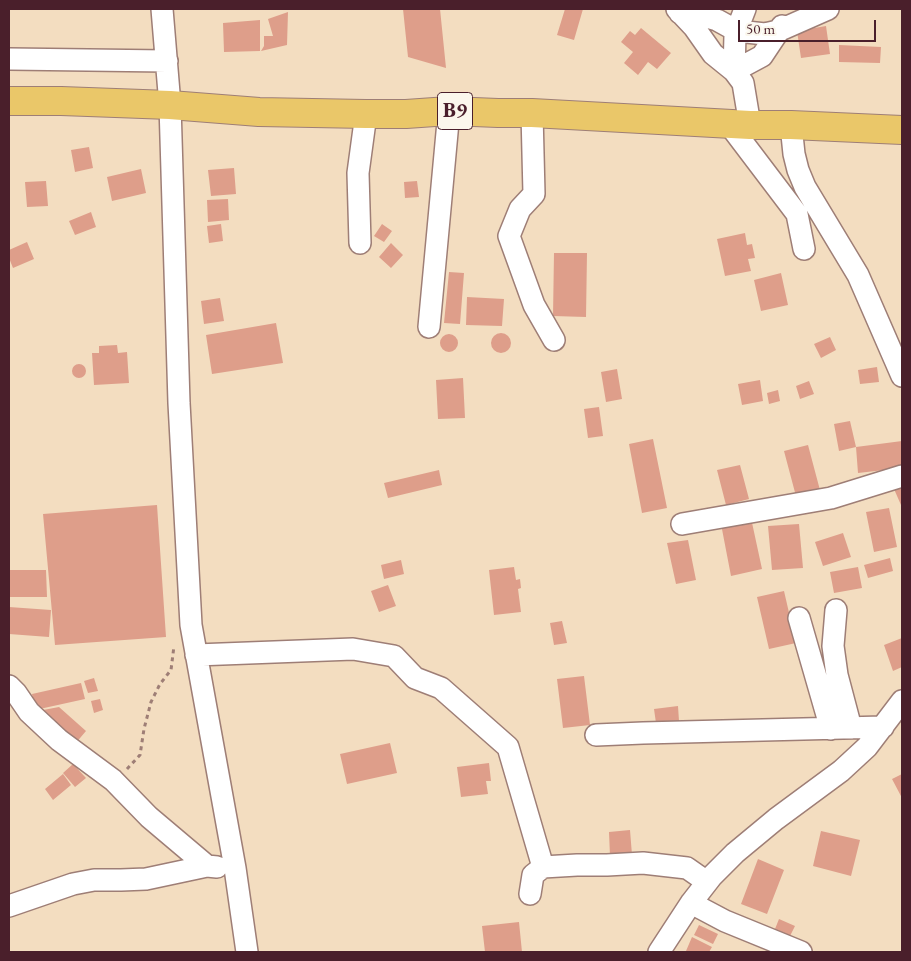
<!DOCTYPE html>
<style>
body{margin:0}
#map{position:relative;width:911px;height:961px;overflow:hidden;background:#f3ddc0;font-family:"EB Garamond",serif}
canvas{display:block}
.frame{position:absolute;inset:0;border:10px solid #4a1f2b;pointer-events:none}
.scale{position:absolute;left:738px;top:20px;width:138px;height:22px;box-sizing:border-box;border:2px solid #4a1f2b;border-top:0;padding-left:6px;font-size:15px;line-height:18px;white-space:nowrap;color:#4a1f2b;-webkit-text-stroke:4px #fbf7ec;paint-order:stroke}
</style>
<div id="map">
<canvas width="911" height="961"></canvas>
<div class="frame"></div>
<div class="scale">50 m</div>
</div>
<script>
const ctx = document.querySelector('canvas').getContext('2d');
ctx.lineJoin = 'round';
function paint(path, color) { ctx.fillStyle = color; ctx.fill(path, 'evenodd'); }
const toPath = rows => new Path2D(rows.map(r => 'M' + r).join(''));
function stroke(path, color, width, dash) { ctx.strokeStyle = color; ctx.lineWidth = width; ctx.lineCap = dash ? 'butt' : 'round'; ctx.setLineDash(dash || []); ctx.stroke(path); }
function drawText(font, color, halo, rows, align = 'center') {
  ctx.font = font + ' "EB Garamond",serif'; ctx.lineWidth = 4.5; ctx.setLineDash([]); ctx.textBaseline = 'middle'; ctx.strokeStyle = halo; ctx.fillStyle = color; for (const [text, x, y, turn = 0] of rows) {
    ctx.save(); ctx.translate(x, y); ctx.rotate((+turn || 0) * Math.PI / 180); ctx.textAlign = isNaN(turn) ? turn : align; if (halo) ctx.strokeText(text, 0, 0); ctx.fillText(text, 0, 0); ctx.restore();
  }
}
const building = toPath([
 [403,9,440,9,446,68,408,57],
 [565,9,583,9,574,40,557,35],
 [288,12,287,45,261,51,264,46,264,36,273,36,268,19],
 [260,20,260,51,224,52,223,23],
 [826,26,830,54,801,58,797,31],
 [641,28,671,53,657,69,648,62,638,75,624,63,633,52,621,42,630,31,635,35],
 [839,45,881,47,880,63,839,62],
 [89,147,93,168,75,172,71,150],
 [234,168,236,194,211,196,208,170],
 [141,169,146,193,112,201,107,177],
 [46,181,48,206,27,207,25,182],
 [417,181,419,197,405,198,404,182],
 [228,199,229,220,208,222,207,200],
 [91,212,96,227,75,235,69,221],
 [221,224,223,241,209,243,207,226],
 [382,224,392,231,384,242,374,236],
 [745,233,747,245,752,244,755,258,748,259,751,271,725,276,717,239],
 [27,242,34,259,13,268,9,258,9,250],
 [391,243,403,255,391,268,379,257],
 [554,253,587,253,586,317,553,316],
 [449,272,464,273,460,324,444,323],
 [781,273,788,305,761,311,754,280],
 [467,297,504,299,502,326,466,325],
 [220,298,224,321,204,324,201,301],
 [276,323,283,363,212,374,206,335],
 '491 343a10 10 0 1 1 20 0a10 10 0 1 1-20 0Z',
 '440 343a9 9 0 1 1 18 0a9 9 0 1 1-18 0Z',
 [830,337,836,350,821,358,814,344],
 [117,345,118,353,127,352,129,383,94,385,92,353,99,353,99,346],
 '72 371a7 7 0 1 1 14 0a7 7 0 1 1-14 0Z',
 [877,367,879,382,860,384,858,370],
 [617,369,622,399,606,402,601,372],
 [463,378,465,418,438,419,436,380],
 [760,380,763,401,742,405,738,384],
 [809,381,814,394,800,399,796,386],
 [778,390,780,401,769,404,767,393],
 [599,407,603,436,588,438,584,409],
 [850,421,856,447,839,451,834,424],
 [653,439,667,508,642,513,629,444],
 [902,441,902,468,858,473,856,447],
 [808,445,821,494,797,500,784,451],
 [740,465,749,499,726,505,717,470],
 [439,470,442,485,388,498,384,483],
 [902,486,902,504,901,505,894,489],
 [157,505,166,637,55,645,43,514],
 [889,508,897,547,874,552,866,512],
 [751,518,762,569,731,576,721,524],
 [799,524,803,568,772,570,768,526],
 [843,533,851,557,823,566,815,542],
 [688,540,696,580,676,584,667,543],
 [890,558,893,571,868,578,864,565],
 [401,560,404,574,384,579,381,565],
 [514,567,516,580,520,579,521,588,518,589,521,612,494,615,489,570],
 [858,567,862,588,834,593,830,572],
 [9,570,46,570,47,597,9,597],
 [388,585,396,606,379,612,371,591],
 [784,591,796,643,769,649,757,597],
 [9,607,51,610,49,637,9,634],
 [562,621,567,643,554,645,550,623],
 [902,638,902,667,893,671,884,645],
 [584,676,590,725,563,728,557,679],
 [94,678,98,691,88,693,84,681],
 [81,683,85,699,35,710,32,694],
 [100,699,103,710,94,713,91,701],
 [678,706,679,721,656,723,654,709],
 [59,707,86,731,75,744,38,711],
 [390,743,397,773,347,784,340,754],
 [489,763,491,781,486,781,488,794,461,797,457,767],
 [73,764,86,778,75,787,63,773],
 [63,774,71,785,53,800,45,789],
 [902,774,902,798,892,779],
 [630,830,632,855,610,856,609,832],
 [821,831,860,840,851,876,813,866],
 [758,859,784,870,767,914,741,904],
 [779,919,795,926,790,936,775,929],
 [519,922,522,952,485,952,482,926],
 [699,925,718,934,713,944,694,935],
 [692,937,712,947,709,952,690,952,686,951]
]);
const path = toPath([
 [127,769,140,755,144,729,151,702,160,684,171,670,174,646]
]);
const minor = toPath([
 [162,9,170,105,179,403,191,625,235,868,247,952],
 [677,9,694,27,713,54,734,71,743,83,750,125],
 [680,13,703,16,717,20,737,31,765,34,778,31,828,9],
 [9,59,167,61],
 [734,71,762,56,782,26],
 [734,71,735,35,745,9],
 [532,113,534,194,520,209,509,236,534,305,554,340],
 [728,123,797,214,804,249],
 [791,125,794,154,798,170,805,187,858,275,902,376],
 [360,243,358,173,366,114],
 [429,327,449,111],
 [682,524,831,498,902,476],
 [836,610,833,646,837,675,851,728],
 [799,618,831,729],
 [196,655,353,649,394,656,415,678,441,688,508,747,543,867],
 [9,686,16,693,29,712,59,740,113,780,149,817,207,866],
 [596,735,643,733,883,727],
 [530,894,533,875,543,867,577,865,607,865,643,863,687,868,707,882],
 [691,903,725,921,801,952],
 [9,906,73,884,94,880,121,880,146,879,207,866,217,867],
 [659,952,691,903,712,876,735,853,776,819,841,771,867,747,902,701]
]);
const highway = toPath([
 [9,101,61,101,170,105,259,112,366,114,406,114,449,111,498,113,532,113,750,125,791,125,902,130]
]);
const shields = [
 [455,111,35]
];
const shieldNames = [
 ["B9",455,111]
];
paint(building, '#de9e8a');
stroke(minor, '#9e7e76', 24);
stroke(highway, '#9e7e76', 30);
stroke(path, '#9e7e76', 3, [4, 4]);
stroke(minor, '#fff', 21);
stroke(highway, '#eac769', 28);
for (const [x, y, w] of shields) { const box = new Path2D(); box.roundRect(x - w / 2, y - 18.5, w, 37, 4); ctx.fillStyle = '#fbf7ec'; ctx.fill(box); stroke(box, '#4a1f2b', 1); }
drawText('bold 21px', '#4a1f2b', null, shieldNames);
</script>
